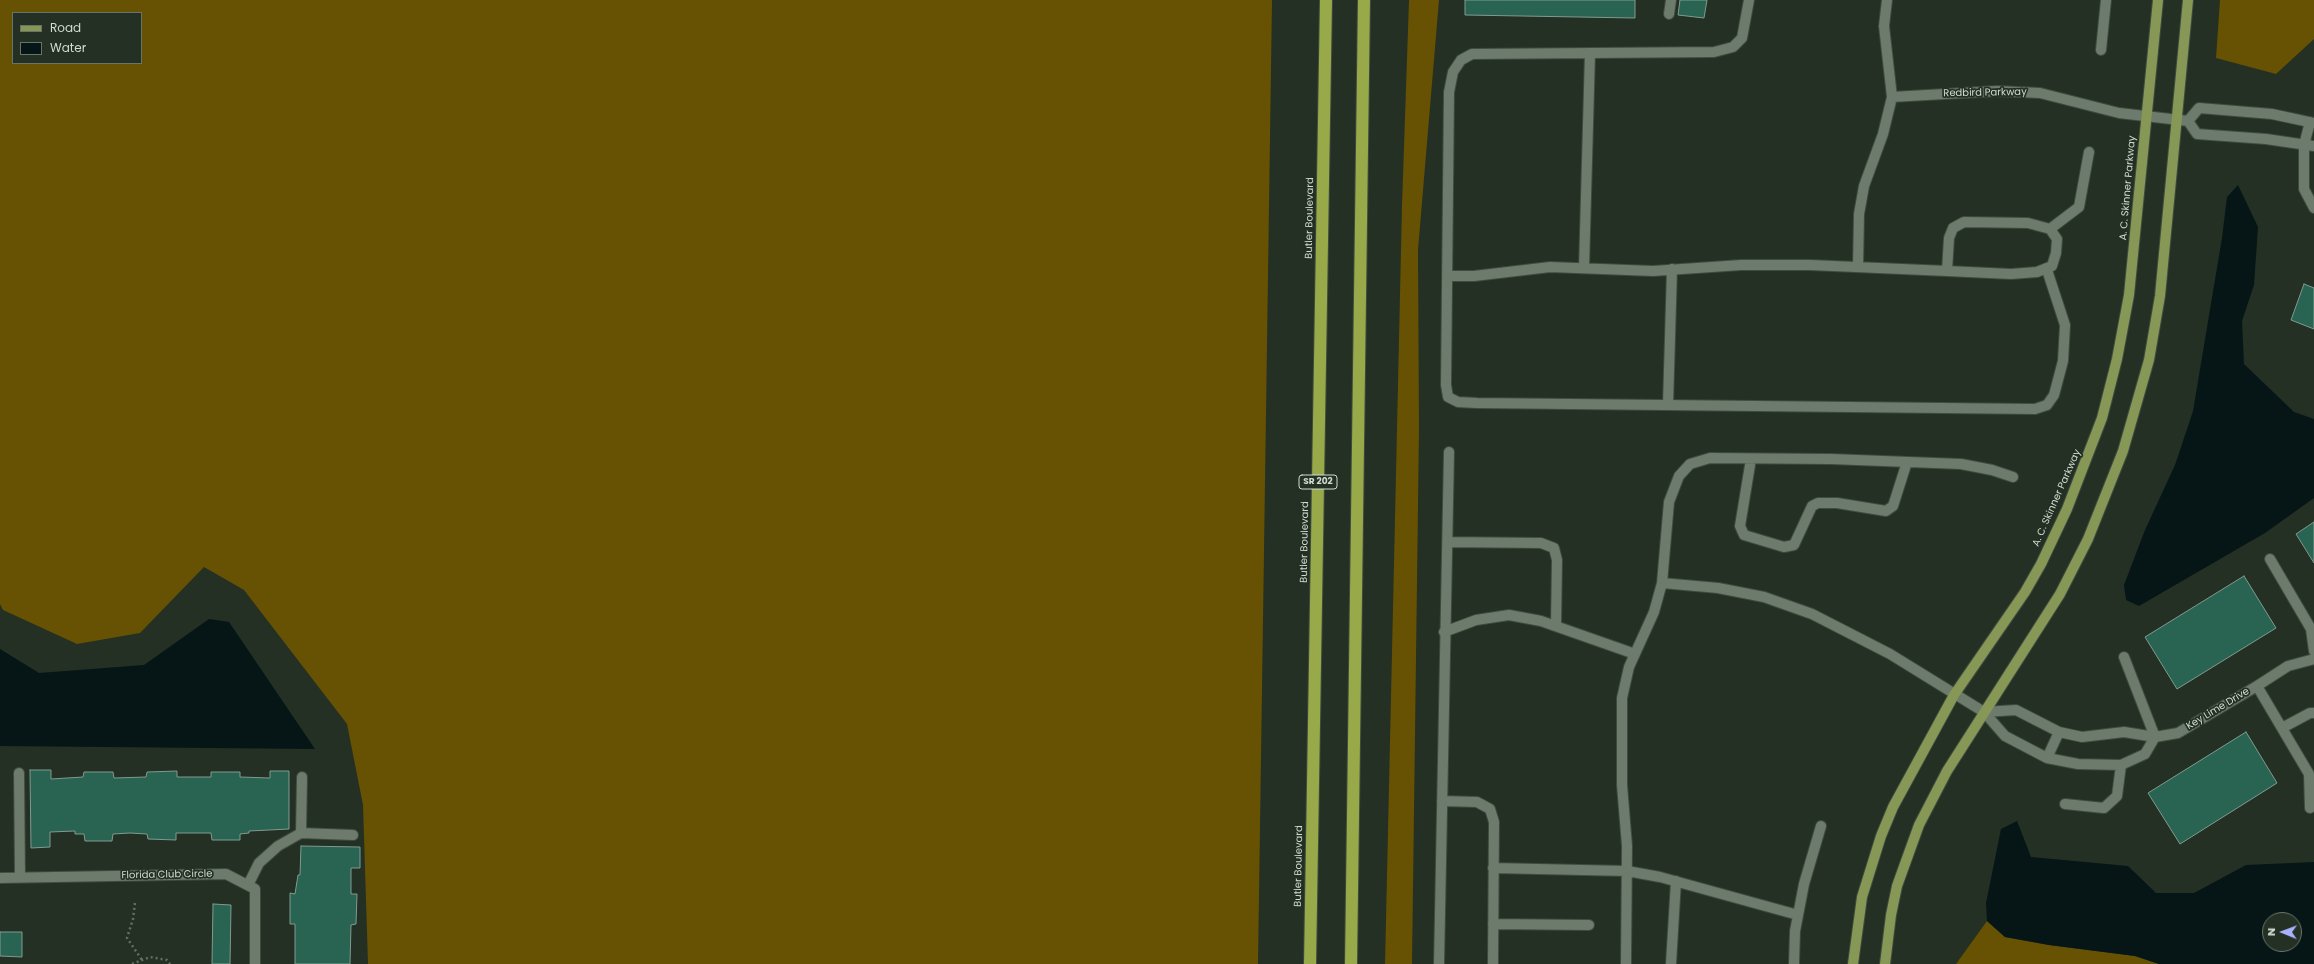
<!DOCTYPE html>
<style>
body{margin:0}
#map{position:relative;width:2314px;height:964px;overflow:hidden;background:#233023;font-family:Poppins,sans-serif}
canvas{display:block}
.legend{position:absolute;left:12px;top:12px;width:130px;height:52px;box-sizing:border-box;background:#233023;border:1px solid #697469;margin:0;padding:5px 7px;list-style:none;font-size:12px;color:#d2dbd2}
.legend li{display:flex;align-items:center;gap:8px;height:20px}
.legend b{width:20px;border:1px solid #697469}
.north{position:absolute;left:2262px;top:912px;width:40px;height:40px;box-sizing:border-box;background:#233023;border:1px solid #697469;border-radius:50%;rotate:271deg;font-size:11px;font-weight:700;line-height:16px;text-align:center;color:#d2dbd2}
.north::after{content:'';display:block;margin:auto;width:14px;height:18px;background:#a7b1fc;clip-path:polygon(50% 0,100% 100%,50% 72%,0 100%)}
</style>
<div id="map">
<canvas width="2314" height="964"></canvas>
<ul class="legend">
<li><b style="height:5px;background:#869756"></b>Road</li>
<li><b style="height:11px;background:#061617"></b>Water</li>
</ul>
<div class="north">N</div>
</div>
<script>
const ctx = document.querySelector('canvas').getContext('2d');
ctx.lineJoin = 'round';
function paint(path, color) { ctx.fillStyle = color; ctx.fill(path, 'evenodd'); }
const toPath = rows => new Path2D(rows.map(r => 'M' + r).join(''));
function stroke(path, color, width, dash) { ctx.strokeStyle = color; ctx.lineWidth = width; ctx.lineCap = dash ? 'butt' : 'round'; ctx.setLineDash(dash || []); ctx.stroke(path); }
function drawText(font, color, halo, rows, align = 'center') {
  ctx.font = font + ' Poppins,sans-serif'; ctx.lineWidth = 3.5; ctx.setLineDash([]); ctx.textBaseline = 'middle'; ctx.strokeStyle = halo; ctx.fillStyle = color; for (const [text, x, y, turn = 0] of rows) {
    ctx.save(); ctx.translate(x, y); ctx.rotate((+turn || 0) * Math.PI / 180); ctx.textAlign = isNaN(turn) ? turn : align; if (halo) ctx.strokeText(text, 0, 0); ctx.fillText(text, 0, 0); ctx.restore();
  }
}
const forest = toPath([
 [0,0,1272,0,1258,964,368,964,363,805,347,724,244,590,204,567,140,633,77,644,3,610,0,604],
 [13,13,141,13,141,63,13,63],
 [1409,0,1439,0,1418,250,1419,429,1412,964,1385,964,1402,205],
 [2220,0,2314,0,2314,39,2276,74,2216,58],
 [1987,921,2005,937,2049,945,2135,956,2159,964,1956,964]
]);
const water = toPath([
 [2238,185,2258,227,2254,285,2242,321,2244,364,2294,412,2314,419,2314,498,2265,533,2139,606,2126,600,2124,585,2145,530,2175,465,2193,411,2222,238,2227,197],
 [209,619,229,622,315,749,0,746,0,649,39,673,144,665],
 [2017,821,2031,857,2128,866,2156,893,2194,893,2246,865,2314,862,2314,964,2159,964,2135,956,2049,945,2005,937,1987,921,1986,903,2001,829],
 [2270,920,2294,920,2294,944,2270,944]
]);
const building = toPath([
 [1465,0,1635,0,1635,18,1465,15,1465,0],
 [1680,0,1707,0,1704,18,1678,15,1680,0],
 [2304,284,2314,288,2314,329,2291,320,2304,284],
 [2314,522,2314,563,2296,534,2314,522],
 [2244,576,2276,628,2177,689,2145,637,2244,576],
 [2246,732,2277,783,2180,844,2148,793,2246,732],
 [30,770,51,770,51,779,83,777,84,772,113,772,114,778,146,777,147,772,177,771,177,777,211,777,211,772,240,772,240,777,270,778,270,771,289,771,289,829,249,831,249,833,240,834,240,840,212,840,211,833,176,833,176,840,148,839,147,834,130,833,113,834,112,841,85,841,84,834,75,834,75,831,50,832,50,847,31,848,30,770],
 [301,846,360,847,360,868,351,868,351,894,357,894,356,924,351,925,350,964,295,964,295,924,290,924,290,893,295,894,298,875,300,875,301,846],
 [213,904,231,905,230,964,212,964,213,904],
 [0,932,22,932,22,957,0,956,0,932]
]);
const path = toPath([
 [135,903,133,919,127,938,142,960],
 [132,964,150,957,167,960,170,964]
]);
const minor = toPath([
 [1749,0,1742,38,1733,47,1714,52,1472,54,1461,60,1453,72,1449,92,1446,385,1448,397,1458,402,1477,403,2035,409,2047,405,2054,395,2063,361,2065,325,2047,270],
 [1669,14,1671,0],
 [2101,50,2106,0],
 [1892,97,1997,91,2040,93,2119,113,2188,121],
 [2310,122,2304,145,2304,189,2314,208],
 [2314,123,2272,114,2199,108,2188,121,2197,134,2266,139,2314,146],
 [2050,229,2079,207,2089,152],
 [1858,267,1859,214,1864,186,1883,134,1892,97,1884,26,1887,0],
 [1584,268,1590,53],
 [1447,276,1474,276,1550,267,1653,271,1741,265,1810,265,1947,271,2011,274,2037,272,2052,266,2056,253,2057,239,2050,229,2028,223,1964,222,1953,228,1949,238,1947,271],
 [1668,405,1672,269],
 [1751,459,1740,526,1744,535,1784,547,1794,545,1812,506,1818,503,1837,503,1886,511,1893,506,1907,462],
 [1448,542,1541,543,1554,548,1557,560,1556,626],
 [2270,559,2311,629,2314,651],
 [1662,583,1718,588,1764,597,1812,614,1890,654,1984,712],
 [1444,632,1476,620,1509,615,1541,621,1635,654],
 [2124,657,2155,737],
 [2257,686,2288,666,2314,659],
 [2282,728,2310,713,2314,713],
 [2155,737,2145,754,2121,765,2078,764,2047,758,2005,736,1984,712,2016,710,2059,732,2082,737,2124,732,2155,737,2178,733,2257,686,2309,774,2310,808],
 [2047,758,2059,732],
 [19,773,20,877],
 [1442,801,1477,802,1490,809,1494,822,1493,964],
 [2065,804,2104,808,2117,796,2121,765],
 [301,833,302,777],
 [1493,868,1627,871,1660,877,1798,915],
 [0,878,226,874,255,889,255,964],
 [248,885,259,863,278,846,301,833,353,835],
 [1493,924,1589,925],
 [1439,964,1449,452],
 [1626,964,1627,846,1622,785,1622,698,1629,667,1654,612,1662,583,1669,502,1679,476,1690,464,1710,458,1831,459,1961,464,1992,470,2013,477],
 [1671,964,1676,881],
 [1794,964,1795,931,1804,884,1821,826]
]);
const major = toPath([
 [1853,964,1862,897,1881,836,1893,807,1954,695,2025,592,2041,564,2067,509,2102,418,2117,359,2129,295,2158,0],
 [1885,964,1891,915,1897,886,1919,825,1947,771,2060,594,2088,539,2123,451,2149,360,2160,296,2188,0]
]);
const highway = toPath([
 [1310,964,1326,0],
 [1351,964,1364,0]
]);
const shields = [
 [1318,482,38]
];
const shieldNames = [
 ["SR 202",1318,482]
];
const streetNames = [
 ["Redbird Parkway",1985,93,-1],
 ["A. C. Skinner Parkway",2128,188,-85],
 ["Butler Boulevard",1310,218,-89],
 ["A. C. Skinner Parkway",2057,498,-66],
 ["Butler Boulevard",1305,542,-89],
 ["Key Lime Drive",2218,709,-31],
 ["Butler Boulevard",1299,866,-89],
 ["Florida Club Circle",167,875,-1]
];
paint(forest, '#665202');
paint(water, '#061617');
paint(building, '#296453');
stroke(building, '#829a91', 1);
stroke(minor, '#3f4b3f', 12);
stroke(major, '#3f4b3f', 12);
stroke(highway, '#3f4b3f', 14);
stroke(path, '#636f63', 2.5, [2, 3]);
stroke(minor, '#6c7b6c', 10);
stroke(major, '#869756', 10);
stroke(highway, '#97a948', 12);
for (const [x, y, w] of shields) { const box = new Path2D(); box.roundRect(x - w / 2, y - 7, w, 14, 3); ctx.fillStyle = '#233023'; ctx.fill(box); stroke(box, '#d2dbd2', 1); }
drawText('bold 9px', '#d2dbd2', null, shieldNames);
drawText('10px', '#d2dbd2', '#233023', streetNames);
</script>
